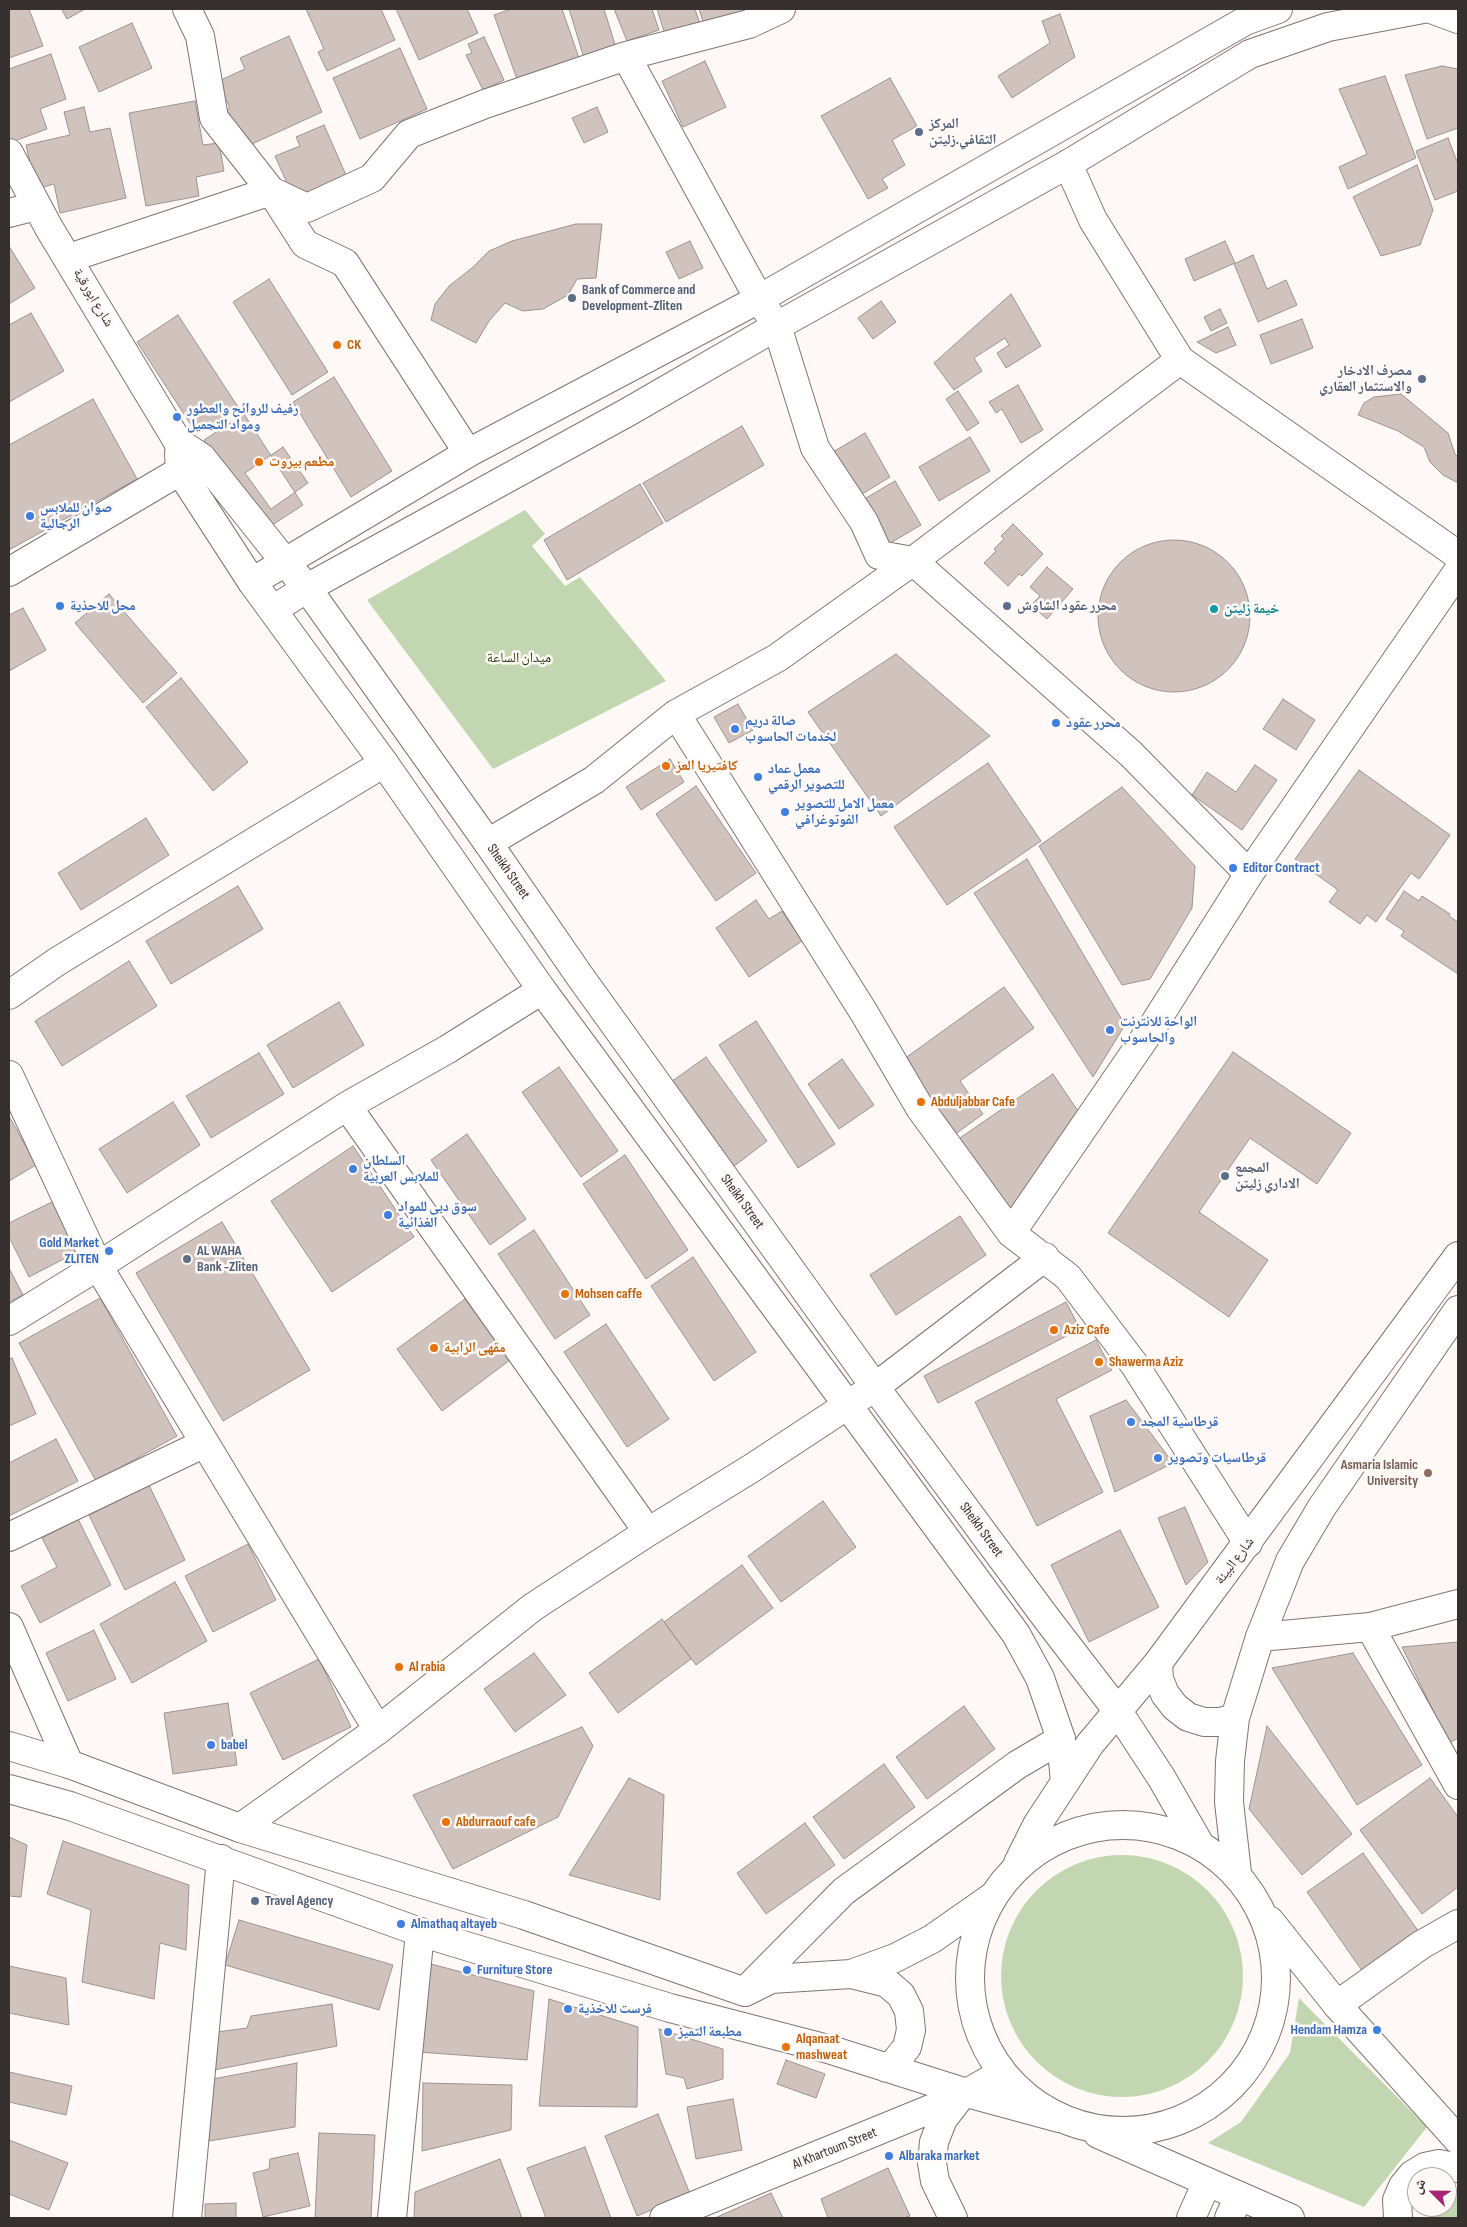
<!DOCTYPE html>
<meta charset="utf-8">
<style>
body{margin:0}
#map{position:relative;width:1467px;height:2227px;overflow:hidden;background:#fef9f7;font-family:"Sofia Sans Condensed","Noto Naskh Arabic",sans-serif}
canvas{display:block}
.frame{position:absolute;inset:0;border:10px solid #36312f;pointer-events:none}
.north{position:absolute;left:1407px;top:2167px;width:50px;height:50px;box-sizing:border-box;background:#fef9f7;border:1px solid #aea9a7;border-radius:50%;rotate:293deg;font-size:14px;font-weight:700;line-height:20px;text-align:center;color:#36312f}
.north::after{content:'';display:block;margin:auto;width:18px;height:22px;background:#a82672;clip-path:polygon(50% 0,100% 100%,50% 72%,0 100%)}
</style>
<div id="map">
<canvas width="1467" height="2227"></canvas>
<div class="frame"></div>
<div class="north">ش</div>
</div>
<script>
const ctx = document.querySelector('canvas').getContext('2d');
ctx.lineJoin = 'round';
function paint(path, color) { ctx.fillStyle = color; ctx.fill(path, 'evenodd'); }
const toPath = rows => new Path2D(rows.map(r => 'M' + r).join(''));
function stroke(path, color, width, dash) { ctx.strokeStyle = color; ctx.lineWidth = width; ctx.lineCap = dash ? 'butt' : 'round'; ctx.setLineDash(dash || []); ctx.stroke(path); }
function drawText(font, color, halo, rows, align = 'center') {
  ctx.font = font + ' "Sofia Sans Condensed","Noto Naskh Arabic",sans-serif'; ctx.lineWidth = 5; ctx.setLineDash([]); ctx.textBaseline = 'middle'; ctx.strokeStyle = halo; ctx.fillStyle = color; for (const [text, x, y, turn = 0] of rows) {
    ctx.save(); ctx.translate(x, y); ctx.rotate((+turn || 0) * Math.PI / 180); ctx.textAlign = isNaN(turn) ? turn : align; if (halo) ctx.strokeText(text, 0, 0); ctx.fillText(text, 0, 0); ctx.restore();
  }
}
const green = toPath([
 [525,510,545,534,532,546,565,586,580,577,666,681,493,769,367,600],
 '1001 1976a121 121 0 1 1 242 0a121 121 0 1 1-242 0Z',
 [1299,1998,1427,2127,1364,2207,1208,2143,1241,2122,1290,2053],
 [1447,2189,1458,2199,1458,2218,1433,2218,1414,2206,1417,2203,1417,2207,1447,2207]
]);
const building = toPath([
 [9,9,29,9,43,46,9,58,9,9],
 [64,9,85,9,67,19,62,10,64,9],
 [306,9,381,9,395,40,327,71,318,52,324,49,306,9],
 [396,9,467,9,478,33,419,60,396,9],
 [511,9,562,9,580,61,518,82,494,15,511,9],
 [569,9,604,9,617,51,585,61,569,9],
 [614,9,652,9,659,30,627,41,614,9],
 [657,9,695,9,702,30,667,41,657,9],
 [699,9,758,9,706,31,699,9],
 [1060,14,1075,57,1012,98,998,76,1050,43,1042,21,1060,14],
 [132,23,152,68,99,92,79,47,132,23],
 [289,36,322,112,241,149,224,111,230,108,223,93,214,83,245,69,240,58,289,36],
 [484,37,504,80,483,90,466,55,472,53,468,44,484,37],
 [400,48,427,109,360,139,333,78,400,48],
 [51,54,66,99,40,109,47,129,9,143,9,69,51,54],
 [705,61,726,107,683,127,662,81,705,61],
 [1442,66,1458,69,1458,128,1427,139,1405,75,1442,66],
 [1385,76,1416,158,1348,189,1339,167,1367,154,1339,89,1385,76],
 [890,78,917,126,892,140,905,165,882,179,888,188,868,199,821,116,890,78],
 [195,101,203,145,219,143,224,171,196,177,199,196,146,206,129,113,195,101],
 [84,107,90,132,110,128,126,198,60,213,54,184,36,189,26,145,70,135,64,112,84,107],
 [597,107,608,132,584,143,572,118,597,107],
 [324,125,346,175,294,199,275,156,300,146,296,137,324,125],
 [1448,138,1458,164,1458,191,1435,200,1416,151,1448,138],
 [1417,165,1433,210,1420,245,1381,256,1353,197,1417,165],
 [576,224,602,224,596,278,577,279,568,295,543,309,523,311,505,303,489,321,476,343,431,320,435,304,449,286,472,268,489,251,512,241,576,224],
 [690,241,703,268,679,279,666,252,690,241],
 [1225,241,1235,263,1194,281,1185,259,1225,241],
 [9,246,35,288,9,304,9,246],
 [1253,255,1267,289,1286,280,1297,305,1258,322,1234,264,1253,255],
 [269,279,328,372,292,395,233,302,269,279],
 [1011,294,1041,346,1006,368,997,353,1009,345,1005,338,974,358,982,371,954,390,934,363,1011,294],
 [881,301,896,322,873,339,858,318,881,301],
 [1220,309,1227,323,1211,331,1204,317,1220,309],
 [31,313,64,371,9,402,9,325,31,313],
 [178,315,238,407,197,434,137,342,178,315],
 [1302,319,1313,348,1271,364,1260,335,1302,319],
 [1228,327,1236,345,1216,353,1197,342,1228,327],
 [334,377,392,471,351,497,293,402,334,377],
 [1018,385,1043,430,1021,443,1002,409,996,413,989,402,1018,385],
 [958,391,979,423,967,431,946,399,958,391],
 [1401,394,1448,433,1455,454,1458,457,1458,483,1443,475,1430,462,1424,447,1398,431,1358,415,1364,403,1374,397,1401,394],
 [93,399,137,479,9,550,9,445,93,399],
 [244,414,303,505,263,531,204,440,244,414],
 [742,426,764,465,666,522,643,483,742,426],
 [865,433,890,477,859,496,833,452,865,433],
 [970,437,990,471,939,501,919,467,970,437],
 [283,447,308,483,271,509,245,473,283,447],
 [895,481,921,525,887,545,861,501,895,481],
 [640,484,663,523,567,580,544,540,640,484],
 [1013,524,1043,554,1022,576,1019,574,1008,586,984,563,996,551,994,549,1004,539,1001,536,1013,524],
 '1098 616a76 76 0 1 1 152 0a76 76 0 1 1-152 0Z',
 [1047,567,1073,589,1047,619,1031,605,1040,596,1030,587,1047,567],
 [109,594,177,673,143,703,75,623,109,594],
 [23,608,46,650,9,671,9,615,23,608],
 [896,654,990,736,881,816,808,712,896,654],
 [181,678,248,762,213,791,146,707,181,678],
 [1283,699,1315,720,1296,750,1263,729,1283,699],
 [738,704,753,730,729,743,714,717,738,704],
 [670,759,684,782,641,810,626,787,670,759],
 [988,763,1041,841,947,905,894,827,988,763],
 [1255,765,1277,780,1242,830,1192,795,1207,772,1236,792,1255,765],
 [1359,770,1450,835,1419,879,1411,873,1376,922,1367,915,1360,924,1329,902,1338,890,1295,859,1359,770],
 [696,786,756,873,716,901,656,814,696,786],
 [1122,787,1195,866,1192,908,1150,979,1122,985,1039,846,1122,787],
 [146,818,169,855,81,910,58,873,146,818],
 [1027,859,1125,1025,1093,1077,974,893,1027,859],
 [238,886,263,929,171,984,146,941,238,886],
 [1404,891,1419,901,1422,896,1450,914,1449,916,1458,922,1458,974,1401,936,1404,931,1386,919,1404,891],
 [756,900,769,919,782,911,802,941,749,977,716,928,756,900],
 [129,961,157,1006,62,1066,35,1021,129,961],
 [1004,987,1034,1028,960,1081,983,1114,950,1138,897,1064,1004,987],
 [339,1002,364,1045,293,1088,267,1045,339,1002],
 [756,1021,835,1144,798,1168,719,1045,756,1021],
 [1233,1052,1351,1133,1317,1184,1250,1138,1199,1212,1268,1260,1229,1317,1108,1233,1233,1052],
 [259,1053,284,1094,211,1138,186,1096,259,1053],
 [706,1057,767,1141,733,1167,671,1082,706,1057],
 [842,1059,874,1105,839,1129,808,1084,842,1059],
 [559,1067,618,1151,581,1177,522,1092,559,1067],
 [1053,1074,1080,1114,1007,1213,957,1140,1053,1074],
 [173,1102,200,1145,127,1193,99,1149,173,1102],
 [9,1116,36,1165,9,1181,9,1116],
 [467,1134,526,1219,490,1245,431,1160,467,1134],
 [353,1146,414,1237,332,1292,271,1201,353,1146],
 [625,1155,688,1250,646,1279,583,1184,625,1155],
 [56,1200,81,1250,29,1277,9,1237,9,1223,56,1200],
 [960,1216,986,1255,896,1315,870,1275,960,1216],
 [222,1222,310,1370,223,1421,136,1273,222,1222],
 [534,1230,590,1315,555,1339,498,1254,534,1230],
 [693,1257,756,1352,714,1381,651,1286,693,1257],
 [9,1268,23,1295,9,1302,9,1268],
 [100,1298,177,1436,96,1481,19,1343,100,1298],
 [465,1299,510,1360,442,1411,397,1349,465,1299],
 [1066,1302,1080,1329,938,1403,924,1376,1066,1302],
 [606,1324,669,1419,627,1447,564,1352,606,1324],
 [1096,1340,1112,1370,1056,1399,1103,1492,1037,1526,975,1402,1096,1340],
 [12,1358,36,1414,9,1426,9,1359,12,1358],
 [1126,1400,1173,1463,1115,1492,1090,1416,1126,1400],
 [56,1439,78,1481,9,1516,9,1463,56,1439],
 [149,1485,185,1560,125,1590,89,1515,149,1485],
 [823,1501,856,1547,781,1602,748,1556,823,1501],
 [1185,1507,1208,1562,1186,1585,1158,1518,1185,1507],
 [78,1519,111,1585,40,1623,21,1586,57,1567,42,1538,78,1519],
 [1120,1530,1159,1607,1089,1642,1051,1565,1120,1530],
 [248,1544,276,1600,213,1632,185,1576,248,1544],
 [742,1565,773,1608,696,1665,664,1622,742,1565],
 [175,1582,207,1641,132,1683,100,1624,175,1582],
 [662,1619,691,1659,618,1713,589,1673,662,1619],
 [94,1630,116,1679,68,1701,46,1653,94,1630],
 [1458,1642,1458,1738,1449,1743,1402,1647,1458,1642],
 [534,1653,566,1695,515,1732,484,1689,534,1653],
 [1353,1653,1422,1765,1357,1805,1272,1668,1353,1653],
 [319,1659,351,1727,283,1760,250,1693,319,1659],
 [228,1703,237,1765,173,1774,164,1713,228,1703],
 [964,1706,995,1749,927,1799,896,1757,964,1706],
 [1267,1726,1352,1834,1302,1875,1249,1809,1267,1726],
 [582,1727,593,1746,558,1817,453,1869,413,1795,582,1727],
 [884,1764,915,1807,844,1859,813,1817,884,1764],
 [629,1778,664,1795,660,1900,569,1875,629,1778],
 [1430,1778,1458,1817,1458,1887,1422,1914,1360,1830,1430,1778],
 [805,1823,835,1865,766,1914,737,1873,805,1823],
 [9,1837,27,1845,21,1897,9,1896,9,1837],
 [63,1841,189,1885,186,1950,160,1943,154,1999,82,1982,91,1910,47,1894,63,1841],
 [1363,1853,1419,1932,1363,1972,1307,1892,1363,1853],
 [239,1920,393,1965,379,2010,225,1965,239,1920],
 [431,1964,534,1991,527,2060,418,2052,431,1964],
 [9,1966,66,1978,69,2025,9,2013,9,1966],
 [549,1999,638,2027,637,2107,539,2106,549,1999],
 [332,2004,337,2046,214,2070,217,2032,247,2028,251,2016,332,2004],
 [659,2029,723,2049,723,2079,687,2089,684,2078,666,2074,659,2029],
 [786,2060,825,2074,816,2098,777,2084,786,2060],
 [297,2063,295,2127,209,2141,213,2079,297,2063],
 [9,2072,72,2086,66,2115,9,2102,9,2072],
 [423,2083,512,2085,511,2130,422,2151,423,2083],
 [733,2099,742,2150,696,2159,687,2107,733,2099],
 [658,2114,690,2194,637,2216,605,2136,658,2114],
 [319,2133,375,2135,371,2218,315,2218,319,2133],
 [9,2140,68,2163,49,2210,9,2194,9,2140],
 [585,2147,611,2218,546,2218,527,2168,585,2147],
 [298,2153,310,2206,263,2217,253,2173,269,2169,270,2159,298,2153],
 [500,2159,522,2218,414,2218,415,2192,500,2159],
 [888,2168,910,2216,904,2218,828,2218,821,2199,888,2168],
 [771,2193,783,2218,715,2218,771,2193],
 [236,2203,236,2218,205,2218,205,2204,236,2203]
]);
const minor = toPath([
 [187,9,200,36,214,118,271,191,305,244,345,263,468,453],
 [1431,9,1458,19],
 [626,56,759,299,777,326,815,448,864,522,879,555,913,561,1131,754,1249,874],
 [9,153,49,228,178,442,202,458,285,562],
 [1068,164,1093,220,1180,360,1458,555],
 [9,213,36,206],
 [69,258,271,191,307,208,372,178,409,134,485,104,626,56,749,24,781,9],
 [179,453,180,471,252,582],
 [9,572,202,458],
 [676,714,863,1011,920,1108,1011,1233,1068,1277,1134,1364,1248,1543],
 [488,843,594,780,676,714,777,658,913,561,1180,360],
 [9,995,58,961,384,763],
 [9,1075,98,1266,378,1730],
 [347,1106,648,1532],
 [1011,1233,1151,1029,1249,874,1458,571],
 [9,1321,98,1266,347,1106,448,1049,542,990],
 [9,1537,205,1443],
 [9,1627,69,1764],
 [1370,1627,1458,1785],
 [1260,1637,1370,1627,1458,1604],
 [240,1828,378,1730,533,1607,648,1532,752,1468,875,1387,1045,1257],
 [745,1991,844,1891,1017,1765,1061,1739],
 [1337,2005,1421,1945,1458,1924],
 [187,2218,221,1859],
 [392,2218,420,1932],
 [664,2218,960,2097,1002,2073],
 [953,2218,935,2181,932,2163,934,2142,943,2119,960,2097],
 [1191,2218,1207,2182],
 [1229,2218,1239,2196]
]);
const major = toPath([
 [285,562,307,588,488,843,579,975,875,1387,1047,1619,1117,1710,1161,1777,1199,1843],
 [273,610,307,588,628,412,777,326,1068,164,1250,54,1328,27,1423,9],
 [1158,1663,1159,1679,1165,1694,1175,1707,1188,1717,1204,1722,1220,1722,1235,1718],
 [9,1746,69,1764,240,1828,524,1915,745,1992,771,1979,851,1974,895,1958,932,1939,992,1897],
 [1065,1782,1061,1739,1040,1678,1016,1634,542,990,384,763,252,582,468,453,759,299,1245,21,1278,9],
 [9,1789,70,1806,420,1932,670,2008,828,2049,967,2093,1059,2118],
 '970 1978a153 153 0 1 1 306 0a153 153 0 1 1-306 0Z',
 [1018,1863,1037,1825,1090,1744,1158,1663,1458,1256],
 [1237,1873,1229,1802,1230,1761,1235,1718,1260,1637,1290,1561,1322,1507,1458,1310],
 [1270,1921,1337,2005,1458,2140],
 [851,1974,887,1983,901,1995,909,2011,911,2030,907,2047,895,2062,887,2068],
 [1098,2134,1290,2218],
 [1398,2218,1397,2200,1403,2186,1412,2175,1425,2167,1439,2164,1458,2168]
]);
const markers = [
 [919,132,5,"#5c6f8a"],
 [572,298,5,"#5c6f8a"],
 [337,345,5,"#e8710a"],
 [1422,379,5,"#5c6f8a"],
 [177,417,5,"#3f7fe0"],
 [259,462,5,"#e8710a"],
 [30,516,5,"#3f7fe0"],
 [60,606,5,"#3f7fe0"],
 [1007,606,5,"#5c6f8a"],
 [1214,609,5,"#0f9aa8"],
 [1056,723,5,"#3f7fe0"],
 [735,729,5,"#3f7fe0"],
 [666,766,5,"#e8710a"],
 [758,777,5,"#3f7fe0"],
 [785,812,5,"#3f7fe0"],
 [1233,868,5,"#3f7fe0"],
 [1110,1030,5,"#3f7fe0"],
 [921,1102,5,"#e8710a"],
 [353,1169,5,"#3f7fe0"],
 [1225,1176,5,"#5c6f8a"],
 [388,1215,5,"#3f7fe0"],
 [109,1251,5,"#3f7fe0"],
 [187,1259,5,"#5c6f8a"],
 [565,1294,5,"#e8710a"],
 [1054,1330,5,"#e8710a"],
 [434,1348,5,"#e8710a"],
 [1099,1362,5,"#e8710a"],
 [1131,1422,5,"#3f7fe0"],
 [1158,1458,5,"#3f7fe0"],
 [1428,1473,5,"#8d6e63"],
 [399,1667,5,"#e8710a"],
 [211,1745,5,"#3f7fe0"],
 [446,1822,5,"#e8710a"],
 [255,1901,5,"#5c6f8a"],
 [401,1924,5,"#3f7fe0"],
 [467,1970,5,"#3f7fe0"],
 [568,2009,5,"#3f7fe0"],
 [1377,2030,5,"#3f7fe0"],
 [668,2032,5,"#3f7fe0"],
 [786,2047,5,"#e8710a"],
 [889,2156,5,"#3f7fe0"]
];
const serviceNames = [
 ["المركز",929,124],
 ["الثقافي.زليتن",929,140],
 ["Bank of Commerce and",582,290],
 ["Development-Zliten",582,306],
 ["مصرف اﻻدخار",1412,371,"right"],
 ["واﻻستثمار العقاري",1412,387,"right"],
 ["محرر عقود الشاوش",1017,606],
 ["المجمع",1235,1168],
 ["الاداري زليتن",1235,1184],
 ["AL WAHA",197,1251],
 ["Bank -Zliten",197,1267],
 ["Travel Agency",265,1901]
];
const streetNames = [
 ["شارع ابورقية",93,298,59],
 ["Sheikh Street",508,872,55],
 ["Sheikh Street",742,1202,54],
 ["Sheikh Street",981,1530,54],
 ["شارع البيئة",1235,1561,-53],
 ["Al Khartoum Street",835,2149,-22]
];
const foodNames = [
 ["CK",347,345],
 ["مطعم بيروت",269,462],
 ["كافتيريا العز",676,766],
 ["Abduljabbar Cafe",931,1102],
 ["Mohsen caffe",575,1294],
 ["Aziz Cafe",1064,1330],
 ["مقهى الرابية",444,1348],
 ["Shawerma Aziz",1109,1362],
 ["Al rabia",409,1667],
 ["Abdurraouf cafe",456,1822],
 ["Alqanaat",796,2039],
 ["mashweat",796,2055]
];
const shopNames = [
 ["رفيف للروائح والعطور",187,409],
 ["ومواد التجميل",187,425],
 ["صوان للملابس",40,508],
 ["الرجالية",40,524],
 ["محل للاحذية",70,606],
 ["صالة دريم",745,721],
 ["لخدمات الحاسوب",745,737],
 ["محرر عقود",1066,723],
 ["معمل عماد",768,769],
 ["للتصوير الرقمي",768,785],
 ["معمل الامل للتصوير",795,804],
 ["الفوتوغرافي",795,820],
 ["Editor Contract",1243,868],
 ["الواحة للانترنت",1120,1022],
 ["والحاسوب",1120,1038],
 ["السلطان",363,1161],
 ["للملابس العربية",363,1177],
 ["سوق دبي للمواد",398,1207],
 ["الغذائية",398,1223],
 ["Gold Market",99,1243,"right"],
 ["ZLITEN",99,1259,"right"],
 ["قرطاسية المجد",1141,1422],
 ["قرطاسيات وتصوير",1168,1458],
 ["babel",221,1745],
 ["Almathaq altayeb",411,1924],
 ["Furniture Store",477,1970],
 ["فرست للاخذية",578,2009],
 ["Hendam Hamza",1367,2030,"right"],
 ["مطبعة التميز",678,2032],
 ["Albaraka market",899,2156]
];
const cultureNames = [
 ["خيمة زليتن",1224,609]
];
const parkNames = [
 ["ميدان الساعة",519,658]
];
const educationNames = [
 ["Asmaria Islamic",1418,1465],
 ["University",1418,1481]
];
paint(green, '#c2d6b1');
paint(building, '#d0c3be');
stroke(building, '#9f938f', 1);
stroke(minor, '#807571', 30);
stroke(major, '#807571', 30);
stroke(minor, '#fff', 28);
stroke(major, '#fff', 28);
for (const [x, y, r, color] of markers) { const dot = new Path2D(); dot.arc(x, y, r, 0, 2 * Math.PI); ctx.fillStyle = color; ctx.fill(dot); stroke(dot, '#fef9f7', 2); }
drawText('bold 14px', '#4e5e75', '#fef9f7', serviceNames, 'left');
drawText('14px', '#36312f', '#fef9f7', streetNames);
drawText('bold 14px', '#c56008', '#fef9f7', foodNames, 'left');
drawText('bold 14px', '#366cbe', '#fef9f7', shopNames, 'left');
drawText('bold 14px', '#0d838f', '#fef9f7', cultureNames, 'left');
drawText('14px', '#253a09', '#fef9f7', parkNames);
drawText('bold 14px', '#785e54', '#fef9f7', educationNames, 'right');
</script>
